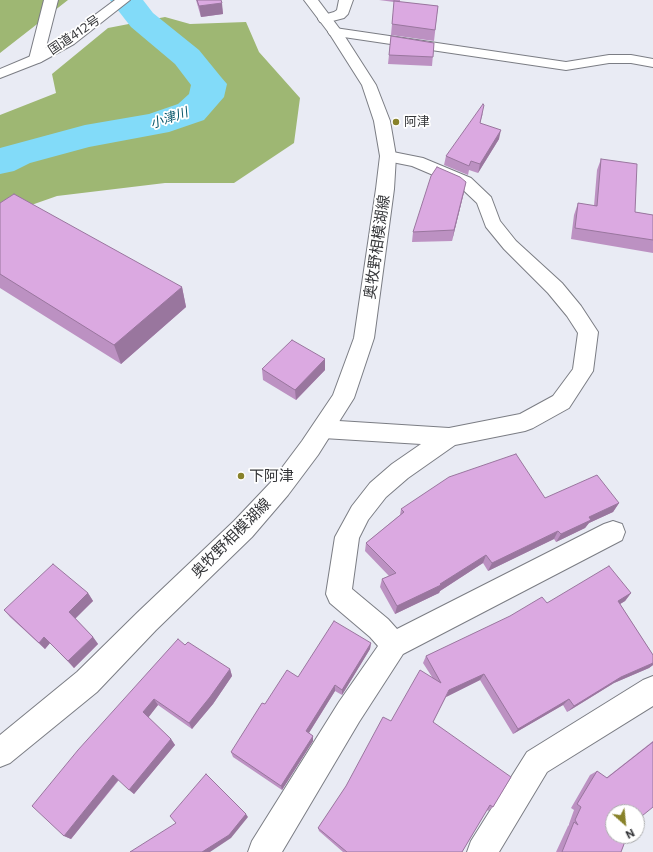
<!DOCTYPE html>
<meta charset="utf-8">
<style>
body{margin:0}
#map{position:relative;width:653px;height:852px;overflow:hidden;background:#e9ebf4;font-family:Commissioner,sans-serif}
canvas{display:block}
.north{position:absolute;left:605px;top:804px;width:40px;height:40px;box-sizing:border-box;background:#fff;border:1px solid #aeafb0;border-radius:50%;rotate:153deg;font-size:11px;font-weight:700;line-height:16px;text-align:center;color:#353639}
.north::after{content:'';display:block;margin:auto;width:14px;height:18px;background:#88822a;clip-path:polygon(50% 0,100% 100%,50% 72%,0 100%)}
</style>
<div id="map">
<canvas width="653" height="852"></canvas>
<div class="north">N</div>
</div>
<script>
const ctx = document.querySelector('canvas').getContext('2d');
ctx.lineJoin = 'round';
function paint(path, color) { ctx.fillStyle = color; ctx.fill(path, 'evenodd'); }
const toPath = rows => new Path2D(rows.map(r => 'M' + r).join(''));
function stroke(path, color, width, dash) { ctx.strokeStyle = color; ctx.lineWidth = width; ctx.lineCap = dash ? 'butt' : 'round'; ctx.setLineDash(dash || []); ctx.stroke(path); }
function drawText(font, color, halo, rows, align = 'center') {
  ctx.font = font + ' Commissioner,"Noto Sans JP",sans-serif'; ctx.lineWidth = 3.5; ctx.setLineDash([]); ctx.textBaseline = 'middle'; ctx.strokeStyle = halo; ctx.fillStyle = color; for (const [text, x, y, turn = 0] of rows) {
    ctx.save(); ctx.translate(x, y); ctx.rotate((+turn || 0) * Math.PI / 180); ctx.textAlign = isNaN(turn) ? turn : align; if (halo) ctx.strokeText(text, 0, 0); ctx.fillText(text, 0, 0); ctx.restore();
  }
}
const forest = toPath([
 [0,0,68,0,0,53],
 [165,17,190,24,246,22,259,52,300,98,294,143,234,183,165,183,57,196,0,216,0,115,56,93,52,74,108,28]
]);
const river = toPath([
 [110,0,143,0,153,13,199,50,221,77,227,84,224,97,204,120,169,132,89,147,30,163,14,171,0,174,0,148,85,125,149,114,178,104,189,94,191,85,175,64,131,27,110,0]
]);
const minor = toPath([
 [44,0,58,0,43,59,41,62,36,63,31,62,29,59,44,0],
 [339,0,353,0,348,14,344,18,325,23,320,22,318,19,320,16,334,12,337,10,339,0],
 [335,28,566,62,609,55,631,55,653,59,653,67,631,63,609,63,566,70,330,35,328,32,330,29,335,28],
 [388,151,423,158,471,178,491,197,500,221,516,241,562,283,581,306,598,332,593,371,569,408,533,428,525,431,455,445,408,478,386,497,368,520,359,538,352,589,388,619,397,629,604,524,613,521,622,524,625,532,622,540,403,654,359,722,282,852,248,852,252,841,339,702,378,646,370,637,330,603,326,594,335,537,352,506,370,483,392,464,421,444,323,438,315,435,312,429,315,423,323,420,449,428,520,414,553,396,573,369,578,333,567,316,548,293,504,249,486,227,477,203,459,186,412,166,382,160,380,156,382,152,388,151],
 [653,676,653,706,547,772,499,852,467,852,471,841,527,752,643,680,653,676]
]);
const secondary = toPath([
 [304,0,318,0,342,32,376,85,390,121,396,156,394,189,374,338,354,398,318,455,288,495,252,537,156,630,97,692,10,763,0,767,0,735,77,672,138,612,234,521,272,481,302,441,333,395,354,338,376,189,380,156,374,121,362,85,329,33,304,0]
]);
const trunk = toPath([
 [115,0,130,0,74,44,41,62,0,78,0,69,31,56,64,38,115,0]
]);
const wall = toPath([
 [196,0,221,0,223,14,201,17],
 [379,0,400,0,400,2,438,6,434,41,391,35,394,2],
 [391,36,434,43,432,66,388,64],
 [483,113,480,123,499,139,478,173,469,170,468,175,444,165,446,156],
 [601,159,635,212,653,215,653,253,571,239,574,215,578,203,594,206,597,170],
 [464,192,452,241,412,242,413,232],
 [0,203,182,287,186,307,121,364,0,288],
 [325,359,325,370,296,400,263,380,262,369],
 [545,498,619,503,613,512,589,523,585,528,556,542,554,539,488,571,483,563,440,591,439,593,395,614,380,587,382,579,389,576,365,551,366,543,400,515,401,509],
 [88,593,93,601,75,618,93,637,98,644,74,668,50,643,45,649,10,617,4,610],
 [631,593,625,601,620,604,653,655,653,665,649,668,614,683,567,712,563,705,513,734,480,680,446,697,433,722,493,807,488,811,487,810,462,852,343,852,319,831,318,828,391,721,432,677,423,663,426,656,547,603],
 [371,643,370,649,342,695,335,691,309,733,313,736,313,741,282,790,233,757,231,752,298,677],
 [185,645,230,669,232,676,213,704,192,729,158,705,148,717,171,739,175,745,134,794,119,780,71,839,64,836],
 [653,741,653,807,637,812,621,852,556,852,568,826,569,825,569,824,574,810,571,808,590,775,597,771,606,778]
]);
const shadedWall = toPath([
 [222,3,223,14,201,17,199,6],
 [501,130,499,139,478,173,480,164],
 [466,182,464,192,452,241,454,230],
 [182,287,186,307,121,364,114,345],
 [325,359,325,370,296,400,295,390],
 [619,503,613,512,589,523,585,528,556,542,561,534,589,517],
 [558,531,554,539,488,571,492,563],
 [486,555,483,563,440,591,439,593,395,614,397,606,440,584],
 [88,593,93,601,75,619,69,612],
 [631,593,625,601,612,609,618,601],
 [44,637,50,643,45,649,39,643],
 [93,637,98,644,74,668,68,661],
 [371,643,370,649,342,695,342,690],
 [653,663,653,665,649,668,614,683,567,712,574,706,621,677],
 [230,669,232,676,213,704,192,729,189,723],
 [484,674,480,680,446,697,449,690],
 [335,685,335,691,307,736,306,731],
 [154,699,158,705,148,718,143,712],
 [569,699,563,705,513,734,518,729],
 [313,736,313,741,282,790,281,786],
 [171,739,175,745,134,794,129,790],
 [113,775,119,779,71,839,64,836],
 [246,814,248,817,231,838,210,852,202,852]
]);
const building = toPath([
 [197,0,221,0,222,3,199,6,197,0],
 [394,1,438,6,435,30,392,24,394,1],
 [391,36,434,43,433,57,389,55,391,36],
 [483,104,484,105,480,123,501,130,480,164,471,161,469,166,446,156,483,104],
 [601,159,637,164,635,212,653,215,653,240,575,228,578,203,597,206,601,159],
 [437,167,460,177,466,182,454,230,413,232,431,176,437,167],
 [14,194,182,287,114,345,0,274,0,203,14,194],
 [292,340,325,359,295,390,262,369,292,340],
 [516,454,545,498,597,475,619,503,589,517,591,520,561,534,558,531,492,563,486,555,440,584,441,585,397,606,382,579,396,573,366,543,404,512,401,509,449,477,516,454],
 [53,564,88,593,69,612,93,637,68,661,44,637,39,643,4,610,53,564],
 [609,566,631,593,618,601,653,655,653,663,621,677,574,706,569,699,518,729,484,674,449,690,433,722,511,777,493,807,490,805,462,852,347,852,318,828,346,786,383,717,391,721,420,670,441,683,426,656,510,616,542,597,547,603,609,566],
 [334,621,371,643,342,690,335,685,306,731,313,736,281,786,231,752,262,703,265,704,287,670,298,677,334,621],
 [178,639,185,645,188,642,230,669,210,697,189,723,154,699,143,712,171,739,129,790,113,775,64,836,32,806,78,750,178,639],
 [653,742,653,807,637,820,637,812,613,812,613,836,627,836,621,852,562,852,574,822,578,825,575,820,581,807,577,804,597,771,607,778,653,742],
 [206,774,246,814,229,835,202,852,130,852,176,823,170,816,206,774]
]);
const markers = [
 [396,122,4,"#88822a"],
 [241,476,4,"#88822a"]
];
const farStreetnames = [
 ["国道412号",74,35,-34]
];
const farWaternames = [
 ["小津川",169,118,-19]
];
const farPoinames = [
 ["阿津",404,122]
];
const streetNames = [
 ["奥牧野相模湖線",377,247,-82],
 ["奥牧野相模湖線",231,538,-45]
];
const poiNames = [
 ["下阿津",249,476]
];
paint(forest, '#9eb773');
paint(river, '#82dbf9');
stroke(minor, '#7b7d84', 2);
stroke(secondary, '#7b7d84', 2);
stroke(trunk, '#7b7d84', 2);
paint(minor, '#fff');
paint(secondary, '#fff');
paint(trunk, '#fff');
paint(wall, '#bc91c2');
paint(shadedWall, '#99769e');
paint(building, '#dba9e1');
stroke(building, '#99769e', 1);
for (const [x, y, r, color] of markers) { const dot = new Path2D(); dot.arc(x, y, r, 0, 2 * Math.PI); ctx.fillStyle = color; ctx.fill(dot); stroke(dot, '#fff', 1.5); }
drawText('13px', '#353639', '#fff', farStreetnames);
drawText('italic 13px', '#015267', '#fff', farWaternames);
drawText('13px', '#353639', '#fff', farPoinames, 'left');
drawText('15px', '#353639', '#fff', streetNames);
drawText('15px', '#353639', '#fff', poiNames, 'left');
</script>
